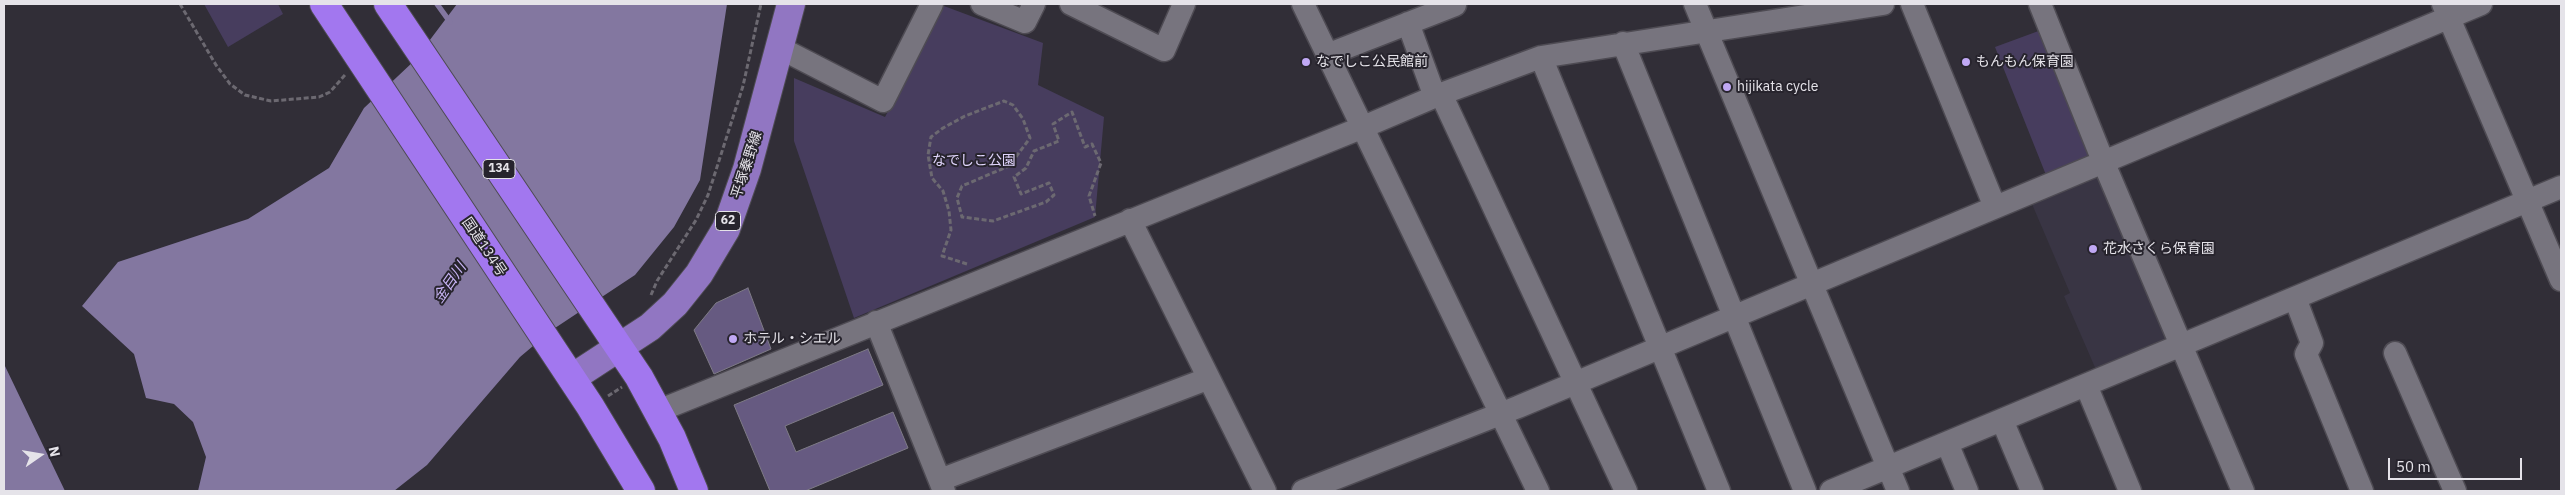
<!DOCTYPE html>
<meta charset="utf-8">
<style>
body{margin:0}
#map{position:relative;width:2565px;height:495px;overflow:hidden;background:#312e37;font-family:"IBM Plex Sans",sans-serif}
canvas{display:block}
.frame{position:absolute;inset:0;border:5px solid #e5e3e9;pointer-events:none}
.north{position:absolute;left:15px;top:430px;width:50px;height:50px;-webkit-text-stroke:4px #27242d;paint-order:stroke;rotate:77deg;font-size:14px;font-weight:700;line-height:20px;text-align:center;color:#e5e3e9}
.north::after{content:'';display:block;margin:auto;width:18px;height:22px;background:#e5e3e9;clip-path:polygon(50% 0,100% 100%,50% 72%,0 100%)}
.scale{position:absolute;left:2388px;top:458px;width:134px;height:22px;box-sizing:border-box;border:2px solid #e5e3e9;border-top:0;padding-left:6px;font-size:15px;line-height:18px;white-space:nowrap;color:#e5e3e9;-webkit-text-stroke:4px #27242d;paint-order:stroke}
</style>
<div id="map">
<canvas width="2565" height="495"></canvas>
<div class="frame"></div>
<div class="north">N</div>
<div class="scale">50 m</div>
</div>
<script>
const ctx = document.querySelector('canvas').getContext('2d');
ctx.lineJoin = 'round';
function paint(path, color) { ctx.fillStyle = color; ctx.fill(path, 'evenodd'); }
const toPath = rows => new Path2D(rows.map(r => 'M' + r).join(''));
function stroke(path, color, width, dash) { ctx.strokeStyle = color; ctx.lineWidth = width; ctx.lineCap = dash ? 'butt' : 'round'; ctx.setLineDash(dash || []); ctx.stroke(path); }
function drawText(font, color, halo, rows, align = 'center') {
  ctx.font = font + ' "IBM Plex Sans","Noto Sans JP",sans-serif'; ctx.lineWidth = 4; ctx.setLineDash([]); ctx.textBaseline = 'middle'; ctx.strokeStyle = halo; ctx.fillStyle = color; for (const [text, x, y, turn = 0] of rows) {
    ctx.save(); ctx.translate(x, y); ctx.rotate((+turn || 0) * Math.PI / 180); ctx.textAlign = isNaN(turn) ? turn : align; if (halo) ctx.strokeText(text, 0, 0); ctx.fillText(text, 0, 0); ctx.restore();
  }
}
const built = toPath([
 [2095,178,2108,184,2168,342,2097,372,2064,296,2070,293,2032,204]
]);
const green = toPath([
 [204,4,278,4,283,14,228,47],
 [944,6,1043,43,1038,85,1104,117,1095,217,854,318,794,141,794,78,885,117],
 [2044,29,2094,155,2046,175,1995,47]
]);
const water = toPath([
 [457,4,727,4,700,180,674,227,635,275,552,330,520,357,427,465,394,491,198,491,206,457,193,422,174,404,146,398,134,354,82,306,118,262,248,219,329,168,364,108,414,61],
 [4,364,65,491,4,491]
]);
const stream = toPath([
 [437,4,450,22]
]);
const building = toPath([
 [748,288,771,349,714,374,694,330,716,303,748,288],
 [868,349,883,385,785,426,796,452,893,412,908,448,805,491,770,491,734,405,868,349]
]);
const path = toPath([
 [180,4,216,65,230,84,245,95,271,101,319,97,330,92,345,75],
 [967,264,942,256,951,230,949,211,943,191,932,178,928,155,931,137,943,128,965,116,1004,101,1013,105,1023,119,1030,138,1009,166,962,186,957,198,962,217,993,221,1046,202,1054,195,1049,183,1021,194,1014,177,1026,168,1034,151,1059,141,1053,124,1072,112,1085,147,1092,144,1101,163,1089,196,1095,216],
 [651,295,657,281,696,220,708,195,743,86,761,4],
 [608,396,622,387]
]);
const minor = toPath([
 [982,4,1025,22,1034,4],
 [1071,4,1164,50,1184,4],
 [1303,4,1538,491],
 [1695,4,1898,491],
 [1912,4,1995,207],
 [2040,4,2103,161,2243,491],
 [2443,4,2561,280],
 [1408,23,1435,97],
 [1623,43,1805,491],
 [780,48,883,101,932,4],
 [1327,55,1455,5],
 [1541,57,1719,491],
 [1441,94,1626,491],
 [1130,220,1265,491],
 [2295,298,2312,343,2306,354,2362,491],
 [876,322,944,491],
 [2395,353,2455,491],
 [2086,385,2130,491],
 [658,411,1361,128,1441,94,1541,57,1883,4],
 [2002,420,2032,491],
 [1947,443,1967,491],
 [940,480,1207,379],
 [1303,491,1518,407,2481,4],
 [1831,491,2561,187]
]);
const major = toPath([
 [572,378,650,327,675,304,699,274,726,229,747,169,791,4]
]);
const highway = toPath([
 [324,4,590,406,641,491],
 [388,4,639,377,672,438,694,491]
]);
const markers = [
 [1306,62,5,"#c0a8f4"],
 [1966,62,5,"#c0a8f4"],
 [1727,87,5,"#c0a8f4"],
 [2093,249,5,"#c0a8f4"],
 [733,339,5,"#c0a8f4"]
];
const shields = [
 [499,169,32],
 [728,221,25]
];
const shieldNames = [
 ["134",499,169],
 ["62",728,221]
];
const poiNames = [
 ["なでしこ公民館前",1316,62],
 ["もんもん保育園",1976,62],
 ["hijikata cycle",1737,87],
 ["花水さくら保育園",2103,249],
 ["ホテル・シエル",743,339]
];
const parkNames = [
 ["なでしこ公園",974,161]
];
const streetNames = [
 ["平塚秦野線",747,165,-72],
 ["国道134号",484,247,56]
];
const waterNames = [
 ["金目川",450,283,-55]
];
paint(built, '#393544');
paint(green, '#473d5e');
paint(water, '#8377a0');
stroke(stream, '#8377a0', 5.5);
paint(building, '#665a81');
stroke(building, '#7e7b86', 1);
stroke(minor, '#4e4b53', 25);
stroke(major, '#4e4b53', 30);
stroke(highway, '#4e4b53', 30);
stroke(path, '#6c6971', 3, [5, 2.5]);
stroke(minor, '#77747e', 22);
stroke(major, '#9176c2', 28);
stroke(highway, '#a277ef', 28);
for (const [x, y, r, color] of markers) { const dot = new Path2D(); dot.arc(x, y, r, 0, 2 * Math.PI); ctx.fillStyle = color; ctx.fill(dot); stroke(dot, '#27242d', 2); }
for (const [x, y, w] of shields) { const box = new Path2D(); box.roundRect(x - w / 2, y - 9.5, w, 19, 4); ctx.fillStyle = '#27242d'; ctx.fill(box); stroke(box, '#e5e3e9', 1); }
drawText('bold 12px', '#e5e3e9', null, shieldNames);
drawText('14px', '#e5e3e9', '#27242d', poiNames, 'left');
drawText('14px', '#e0d5fc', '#27242d', parkNames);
drawText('14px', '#e5e3e9', '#27242d', streetNames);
drawText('italic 15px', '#c8b4f5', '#27242d', waterNames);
</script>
